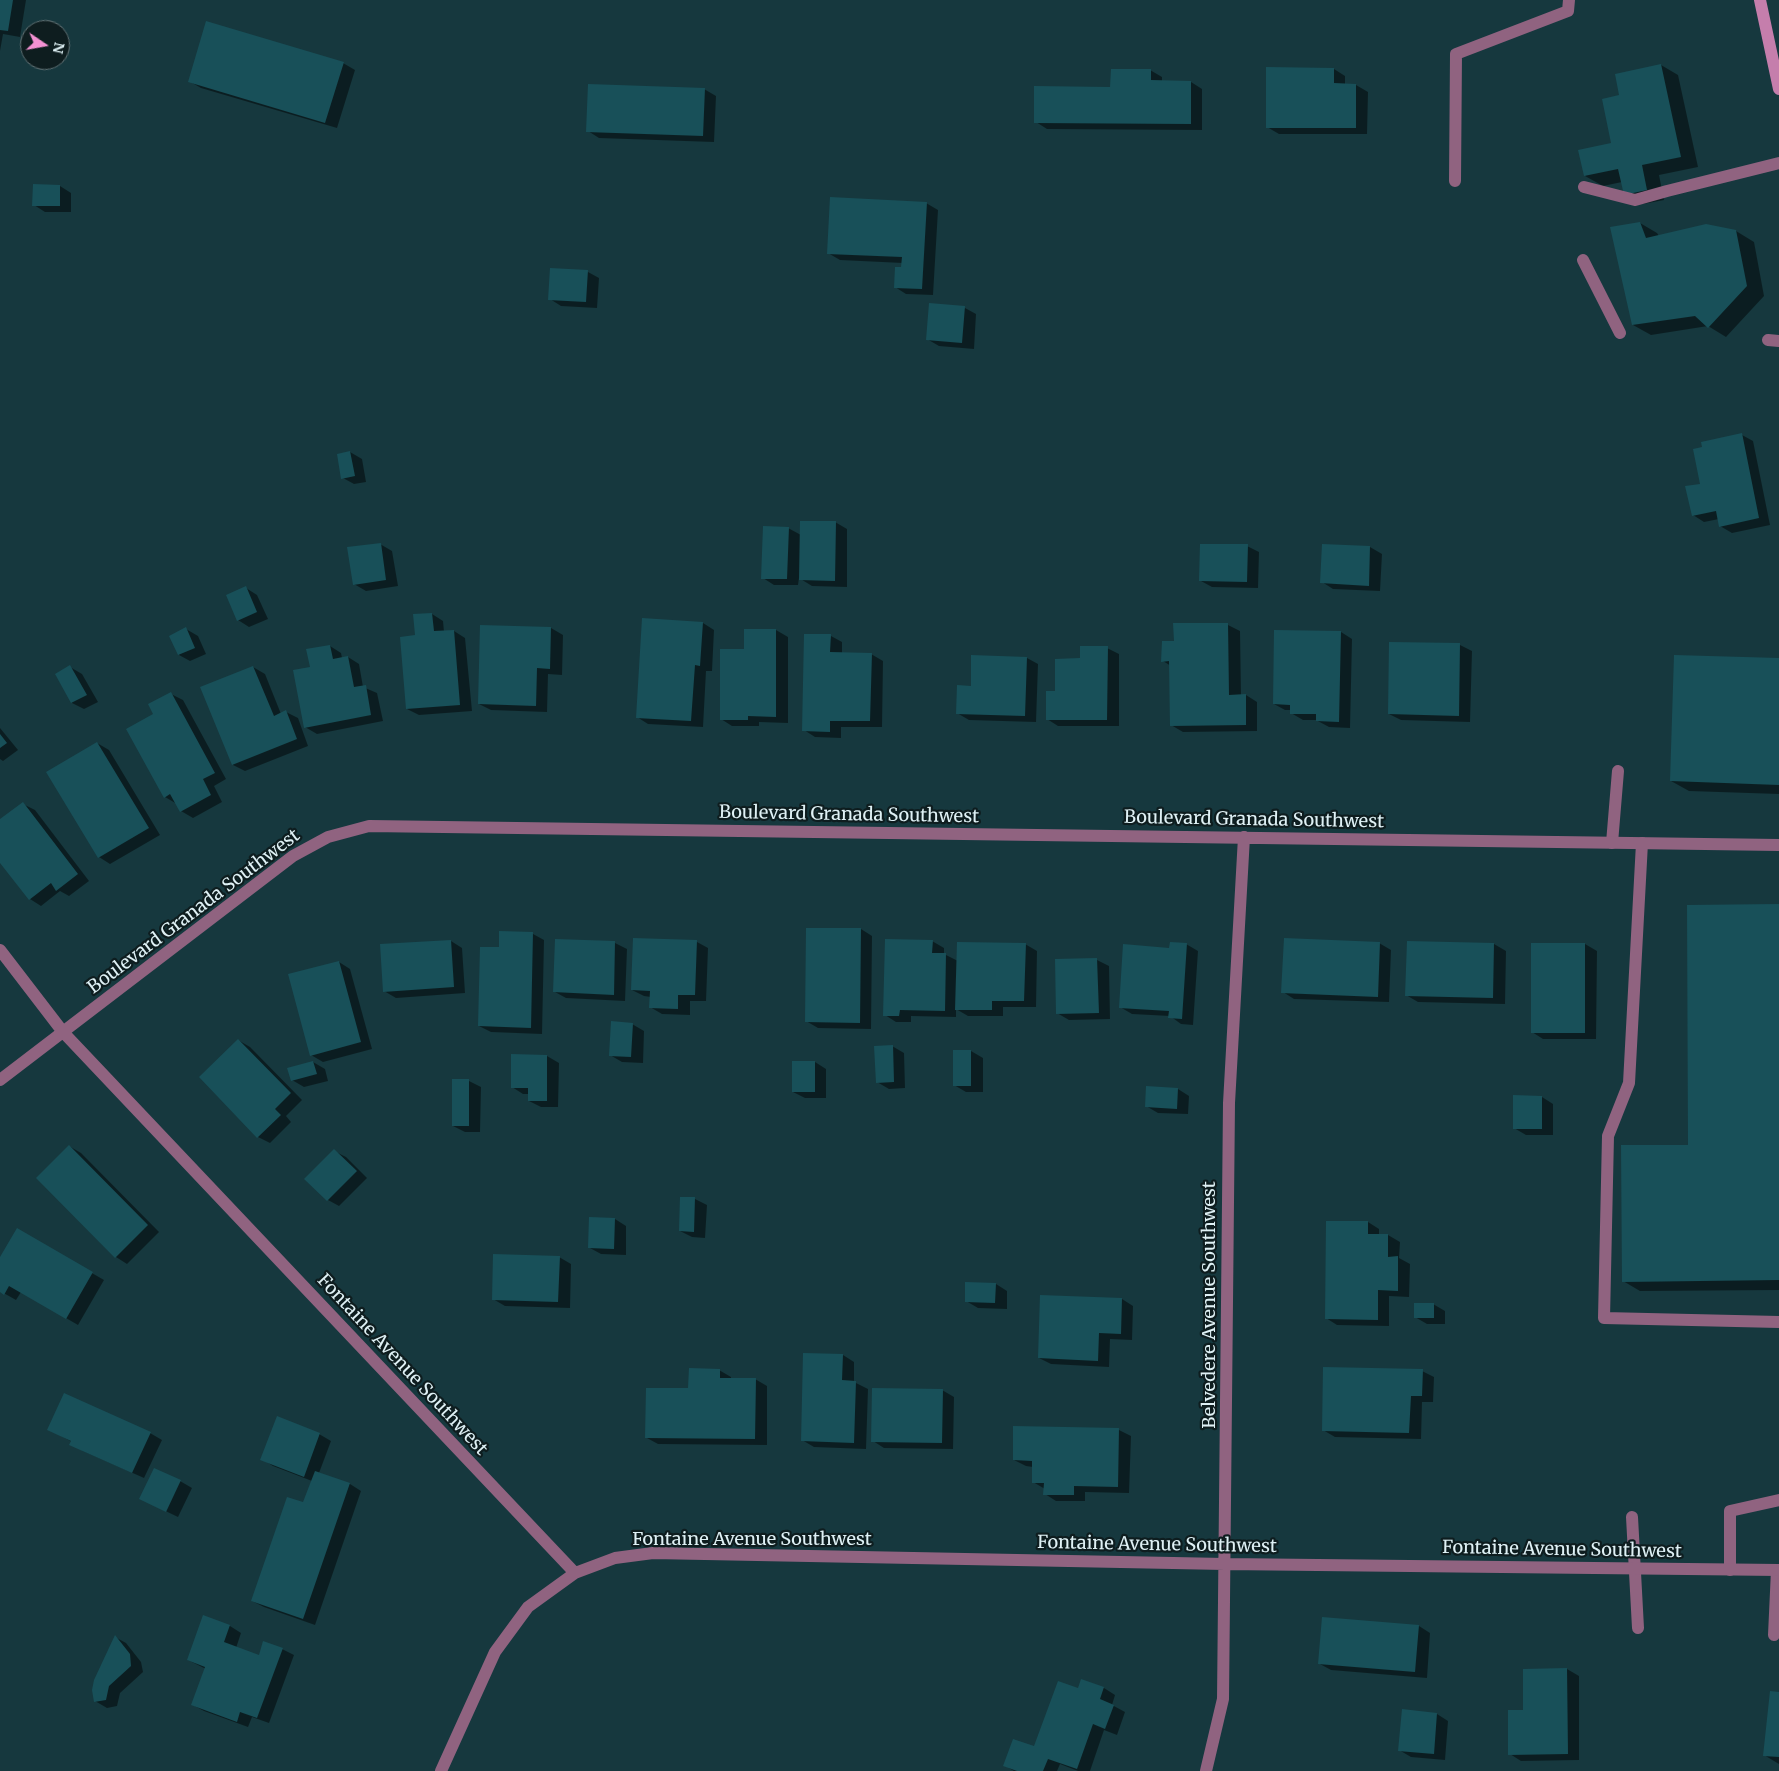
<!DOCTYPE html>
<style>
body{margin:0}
#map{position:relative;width:1779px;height:1771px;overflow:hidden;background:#16383e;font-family:Merriweather,serif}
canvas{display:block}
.north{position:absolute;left:20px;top:20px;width:50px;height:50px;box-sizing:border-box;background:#0e1d1f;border:1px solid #627275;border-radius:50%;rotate:102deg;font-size:14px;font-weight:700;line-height:20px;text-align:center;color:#dff1f5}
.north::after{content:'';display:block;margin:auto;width:18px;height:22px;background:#f491d3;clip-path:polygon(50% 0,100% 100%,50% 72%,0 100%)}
</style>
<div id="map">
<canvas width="1779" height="1771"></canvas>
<div class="north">N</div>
</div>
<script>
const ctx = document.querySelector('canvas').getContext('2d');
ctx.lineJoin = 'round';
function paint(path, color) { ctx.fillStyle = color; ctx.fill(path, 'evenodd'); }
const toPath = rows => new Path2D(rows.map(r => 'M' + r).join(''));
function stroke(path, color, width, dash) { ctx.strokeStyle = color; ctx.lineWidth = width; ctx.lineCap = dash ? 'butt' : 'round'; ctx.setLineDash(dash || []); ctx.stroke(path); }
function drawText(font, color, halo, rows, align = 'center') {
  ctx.font = font + ' Merriweather,serif'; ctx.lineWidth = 4.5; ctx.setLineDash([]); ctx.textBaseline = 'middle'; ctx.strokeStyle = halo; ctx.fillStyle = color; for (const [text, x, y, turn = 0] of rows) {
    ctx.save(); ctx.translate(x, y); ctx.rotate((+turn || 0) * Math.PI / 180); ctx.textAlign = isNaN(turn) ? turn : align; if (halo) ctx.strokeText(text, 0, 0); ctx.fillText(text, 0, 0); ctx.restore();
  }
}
const shadow = toPath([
 [0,0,26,0,20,37,3,34,0,51],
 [343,63,355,70,337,128,201,88,189,81],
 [1661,65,1678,75,1698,167,1659,175,1664,200,1643,204,1625,194,1622,182,1603,186,1585,176,1613,144,1621,96],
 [1334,69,1345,76,1345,85,1356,85,1368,92,1367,134,1279,134,1267,127],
 [1150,70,1162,77,1162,82,1191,82,1202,89,1202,130,1047,129,1036,122],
 [704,89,716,96,714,142,599,138,588,131],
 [60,186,71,193,71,212,45,212,34,205],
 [926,203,938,210,933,295,906,294,895,287,902,269,903,263,840,260,828,253],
 [1640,223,1657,233,1659,236,1736,231,1754,242,1764,296,1726,337,1708,326,1651,335,1633,325],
 [588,272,599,278,597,308,561,306,550,299],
 [965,308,976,314,974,349,939,346,927,339],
 [1742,435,1753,441,1770,525,1732,533,1720,526,1719,519,1704,522,1693,515,1702,484],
 [350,452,362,459,366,482,354,484,343,478],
 [835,522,847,529,847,587,812,586,799,578,798,585,774,585,763,578,788,528,801,535],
 [380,544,392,551,398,586,366,591,354,584],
 [1323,545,1370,547,1382,554,1380,591,1333,589,1322,582],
 [1247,546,1259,552,1258,588,1212,587,1201,581],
 [246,588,257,595,268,619,249,627,238,620],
 [432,614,443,621,444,632,454,631,465,638,472,711,419,715,407,709,416,636],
 [703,623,714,630,712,671,706,671,703,727,648,724,637,717],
 [1174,625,1228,625,1240,631,1241,696,1246,695,1257,702,1257,731,1183,732,1171,725,1171,666,1163,661,1175,642],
 [482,627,551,628,563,635,562,675,548,674,547,712,491,710,479,704],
 [186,629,198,636,206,654,190,661,179,655],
 [745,630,776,630,788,637,788,723,759,722,759,726,732,726,721,719,745,650],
 [1341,632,1352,639,1350,728,1329,727,1316,720,1303,720,1291,713,1291,710,1285,710,1274,704],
 [831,636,842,642,842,654,871,654,883,661,882,727,841,727,841,738,815,737,804,730],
 [1391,643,1460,645,1472,651,1470,722,1401,720,1389,714],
 [330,646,341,653,342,658,348,657,359,664,363,687,377,693,383,721,317,734,305,727,311,668],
 [1107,648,1119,654,1119,726,1058,726,1047,719,1056,692,1081,660],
 [1027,658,1038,664,1036,722,969,720,957,713,972,687],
 [1779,659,1779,794,1689,791,1671,781],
 [70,667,82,674,98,702,84,709,72,703,56,675],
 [253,667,265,674,281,714,286,712,298,718,308,746,245,771,233,765,202,688],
 [171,694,183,700,226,779,214,786,222,802,193,818,181,811,177,804,165,797,155,714],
 [0,728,18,750,3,761,0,759],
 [97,743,109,750,160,835,110,864,99,857],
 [23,804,35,810,89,881,69,896,60,891,41,906,30,899,0,861,0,821],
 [1779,905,1779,1290,1640,1291,1623,1281,1689,1146],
 [861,929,872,936,871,1029,818,1028,806,1021],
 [533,934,544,940,542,1034,491,1032,479,1026,500,949],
 [556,940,615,943,627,949,625,1001,566,998,555,992],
 [451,941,462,948,465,993,396,998,384,991],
 [932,941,944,948,944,954,958,961,1025,944,1037,951,1036,1007,1003,1007,1003,1016,968,1016,956,1009,956,1017,911,1016,911,1022,896,1022,885,1015],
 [697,942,708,948,706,1001,690,1001,690,1015,662,1014,650,1007,651,997,644,996,632,990],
 [1379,943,1391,950,1389,1002,1294,999,1283,992],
 [1186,944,1198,951,1193,1025,1181,1024,1170,1016,1132,1014,1120,1007,1170,949],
 [1494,944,1506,951,1505,1004,1418,1002,1406,995],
 [1585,944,1597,951,1596,1039,1543,1039,1532,1032],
 [1097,960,1109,966,1110,1019,1069,1020,1057,1013],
 [339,962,350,969,372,1049,323,1062,311,1055],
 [632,1024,644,1031,643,1063,622,1062,610,1055],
 [238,1040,250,1047,302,1100,286,1116,291,1122,270,1143,258,1137],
 [892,1046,904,1053,905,1088,889,1089,877,1082],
 [971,1051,983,1058,983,1092,966,1092,954,1085],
 [547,1056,559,1063,558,1107,541,1107,529,1101,529,1094,523,1094,512,1087],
 [313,1062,325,1069,328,1081,304,1087,292,1080],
 [815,1062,826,1069,826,1098,805,1098,793,1092],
 [453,1080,469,1081,481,1087,480,1132,465,1132,453,1126],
 [1178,1089,1189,1096,1188,1114,1158,1113,1146,1106],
 [1542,1097,1553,1104,1553,1135,1526,1135,1514,1128],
 [69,1146,81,1153,159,1232,127,1264,116,1257],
 [334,1151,346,1157,367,1178,339,1206,328,1200],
 [681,1198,695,1199,707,1205,705,1238,692,1237,680,1231],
 [615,1219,626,1226,626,1255,601,1254,590,1248],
 [1368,1222,1379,1229,1379,1235,1388,1235,1400,1242,1399,1258,1410,1264,1409,1297,1389,1296,1389,1326,1337,1325,1326,1318],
 [17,1230,104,1280,78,1325,21,1292,16,1300,0,1291,0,1259],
 [559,1257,571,1264,570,1308,505,1306,493,1299],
 [996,1284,1007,1291,1007,1309,978,1308,966,1301],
 [1122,1299,1133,1306,1132,1340,1110,1339,1109,1367,1051,1364,1039,1358],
 [1433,1304,1445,1311,1445,1324,1427,1324,1415,1317],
 [843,1355,854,1362,854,1382,868,1389,866,1449,814,1447,802,1440],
 [719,1370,731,1377,731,1379,755,1379,767,1386,767,1445,658,1444,647,1438,689,1390],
 [1422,1371,1434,1377,1433,1402,1422,1402,1421,1439,1335,1437,1323,1430],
 [942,1390,954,1397,953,1449,884,1448,873,1441],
 [49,1429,150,1433,162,1440,144,1478,83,1451,72,1442],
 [1119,1430,1131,1436,1129,1493,1085,1492,1085,1501,1056,1501,1045,1494,1045,1489,1033,1482,1033,1467,1026,1466,1014,1460],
 [319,1434,331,1441,319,1473,350,1484,361,1491,315,1625,264,1607,252,1601,304,1504,312,1481,273,1466,262,1459],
 [180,1481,192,1488,178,1517,153,1505],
 [204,1617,230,1626,241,1633,236,1648,259,1657,282,1649,294,1655,269,1723,252,1717,248,1727,204,1711,193,1705,206,1669,188,1660],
 [1419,1626,1430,1633,1427,1678,1331,1670,1320,1664],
 [115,1637,126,1643,141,1662,143,1672,120,1693,117,1706,107,1708,95,1701],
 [1567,1669,1579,1676,1579,1760,1521,1761,1510,1754,1525,1711,1524,1670],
 [1104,1688,1115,1695,1112,1705,1125,1712,1117,1735,1104,1730,1090,1771,1078,1771,1060,1764,1057,1771,1014,1771,1004,1765,1035,1748,1078,1689],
 [1779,1693,1779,1764,1764,1755],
 [1437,1714,1448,1721,1445,1760,1411,1757,1399,1750]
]);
const building = toPath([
 [0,0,13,0,8,31,0,30],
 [206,21,344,62,325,123,188,82],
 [1661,64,1681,157,1642,165,1647,190,1624,195,1618,169,1584,176,1578,150,1611,143,1602,99,1619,95,1615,74],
 [1266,67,1334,68,1334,83,1356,84,1356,128,1266,128],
 [1111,69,1151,69,1151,80,1191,81,1191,124,1034,123,1034,86,1110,87],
 [588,84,705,88,703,136,586,132],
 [33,184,60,185,60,206,32,206],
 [830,197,927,202,922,289,894,288,895,267,901,267,902,257,827,254],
 [1640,222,1646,238,1706,224,1736,230,1747,286,1708,328,1695,316,1632,325,1610,227],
 [550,268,588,270,586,302,548,300],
 [929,303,965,306,962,343,926,340],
 [1742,433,1759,518,1719,527,1716,511,1692,516,1685,486,1700,484,1693,449,1702,447,1701,442],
 [350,451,355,476,341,479,337,454],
 [800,521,836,521,835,581,799,580],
 [763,526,789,527,787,579,761,579],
 [381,543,386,580,353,585,347,547],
 [1200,544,1248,544,1247,582,1199,581],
 [1322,544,1370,546,1369,586,1320,583],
 [246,586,257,612,237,621,226,595],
 [432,613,434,631,454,630,460,705,406,709,400,637,415,635,413,614],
 [642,618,703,622,700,666,695,665,691,721,636,718],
 [1173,623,1228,623,1229,695,1246,694,1246,725,1170,726,1169,661,1161,662,1162,641,1174,641],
 [480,625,551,627,550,669,537,668,536,706,478,704],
 [186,627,195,648,178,655,169,636],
 [744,629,776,629,776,717,748,716,748,720,720,720,720,649,744,649],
 [1274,630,1341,631,1339,722,1316,721,1316,714,1290,714,1290,705,1273,704],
 [804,634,831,634,830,652,872,653,870,721,830,721,830,732,802,731],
 [1389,642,1460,643,1459,716,1388,714],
 [330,645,333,659,348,656,354,687,366,685,371,715,304,728,293,670,310,667,306,649],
 [1080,646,1108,646,1107,720,1046,720,1046,691,1055,691,1055,659,1080,658],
 [971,655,1027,657,1025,716,956,714,957,685,971,686],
 [1674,655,1779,658,1779,785,1670,781],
 [70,665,87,695,71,703,55,674],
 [253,666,274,716,286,710,297,739,232,765,200,687],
 [171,692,215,773,203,779,211,795,180,812,170,794,164,798,126,729,153,714,148,704],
 [0,734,7,743,0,748],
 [97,742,149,828,98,858,46,772],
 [23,802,78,874,56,891,51,883,29,900,0,863,0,819],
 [1779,904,1779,1280,1622,1282,1621,1145,1688,1145,1687,905],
 [806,928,861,928,860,1023,805,1022],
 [499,931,533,932,531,1028,478,1026,480,947,499,947],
 [633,938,697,940,695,995,678,995,678,1009,649,1008,650,991,631,990],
 [1284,938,1380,942,1378,997,1281,993],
 [555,939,615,941,614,995,553,992],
 [885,939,933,940,932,953,946,953,945,1011,900,1010,899,1016,883,1016],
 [451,940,454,987,383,992,380,944],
 [1407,941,1494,943,1493,998,1405,996],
 [957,942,1026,943,1024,1001,992,1001,992,1010,955,1010],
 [1170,942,1187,943,1182,1019,1168,1018,1169,1011,1119,1008,1123,944,1169,948],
 [1531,943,1585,943,1585,1033,1531,1033],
 [1097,958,1099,1013,1056,1014,1055,959],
 [339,961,361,1042,310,1056,288,974],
 [611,1021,633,1023,631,1057,609,1056],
 [238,1039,291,1093,275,1109,281,1115,257,1138,199,1077],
 [893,1045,894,1082,876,1083,874,1046],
 [953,1050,971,1050,971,1086,953,1086],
 [511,1054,547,1055,547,1101,528,1101,528,1088,511,1088],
 [313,1061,317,1074,291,1081,287,1068],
 [792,1061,815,1061,815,1092,792,1092],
 [452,1079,469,1079,469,1126,452,1126],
 [1146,1086,1178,1088,1177,1109,1145,1107],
 [1513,1095,1542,1096,1542,1129,1513,1129],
 [69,1145,148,1225,115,1258,36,1178],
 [334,1149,357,1171,327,1201,304,1179],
 [680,1197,695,1197,694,1232,679,1231],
 [589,1217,615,1218,614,1249,588,1248],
 [1326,1221,1368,1221,1368,1234,1388,1234,1388,1257,1398,1256,1398,1291,1378,1290,1378,1320,1325,1319],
 [17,1228,93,1272,66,1319,9,1286,4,1295,0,1292,0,1257],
 [493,1254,560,1256,558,1302,492,1300],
 [965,1282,996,1283,995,1303,965,1302],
 [1040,1295,1122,1298,1121,1334,1099,1333,1098,1361,1038,1358],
 [1414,1303,1434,1303,1434,1318,1414,1318],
 [803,1353,843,1354,842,1380,856,1381,854,1443,801,1441],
 [1323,1367,1423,1369,1422,1396,1411,1396,1409,1433,1322,1431],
 [689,1368,720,1369,720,1378,756,1378,755,1439,645,1438,646,1388,688,1388],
 [872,1388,943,1389,942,1443,871,1442],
 [64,1393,151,1432,132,1473,69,1445,71,1441,47,1430],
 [277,1416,320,1433,304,1477,260,1460],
 [1013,1426,1119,1428,1118,1487,1074,1486,1074,1495,1043,1495,1044,1483,1032,1483,1032,1461,1013,1460],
 [154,1468,181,1480,166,1512,139,1499],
 [315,1471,350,1483,303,1619,251,1601,287,1497,303,1502],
 [203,1615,230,1625,224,1642,259,1655,263,1641,283,1648,257,1718,240,1712,237,1722,191,1705,205,1667,187,1660],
 [1322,1617,1419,1625,1415,1672,1318,1664],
 [115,1635,130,1654,131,1666,109,1686,106,1700,94,1702,92,1690,94,1680],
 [1567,1668,1568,1754,1508,1755,1508,1710,1523,1710,1523,1669],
 [1081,1679,1104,1687,1100,1699,1114,1705,1105,1729,1093,1724,1077,1769,1048,1759,1043,1771,1017,1771,1003,1766,1013,1739,1034,1746,1058,1681,1078,1688],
 [1770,1691,1779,1692,1779,1757,1763,1756],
 [1402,1709,1437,1713,1434,1754,1398,1751]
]);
const service = toPath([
 [1455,181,1456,54,1568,11,1569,0],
 [1584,187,1635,200,1667,191,1779,163],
 [1583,260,1620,333],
 [1768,340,1779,341],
 [1612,843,1618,771],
 [1642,843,1629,1083,1608,1136,1604,1318,1779,1322],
 [1632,1517,1638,1628],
 [1730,1570,1730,1511,1779,1500],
 [1774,1635,1777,1570]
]);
const minor = toPath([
 [0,950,63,1032,575,1573],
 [0,1080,293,856,328,837,369,826,1779,845],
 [441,1771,495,1652,528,1607,575,1573,615,1558,653,1553,1225,1564,1779,1570],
 [1206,1771,1223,1699,1229,1103,1244,837]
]);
const secondary = toPath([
 [1760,0,1779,89]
]);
const streetNames = [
 ["Boulevard Granada Southwest",849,815,1],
 ["Boulevard Granada Southwest",1254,820,1],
 ["Boulevard Granada Southwest",194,912,-37],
 ["Belvedere Avenue Southwest",1210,1305,-90],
 ["Fontaine Avenue Southwest",402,1365,47],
 ["Fontaine Avenue Southwest",752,1540],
 ["Fontaine Avenue Southwest",1157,1545,1],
 ["Fontaine Avenue Southwest",1562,1550,1]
];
paint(shadow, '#0007');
paint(building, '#185059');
stroke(service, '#906380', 12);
stroke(minor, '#906380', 12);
stroke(secondary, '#c57eac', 12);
drawText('18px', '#dff1f5', '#0e1d1f', streetNames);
</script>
